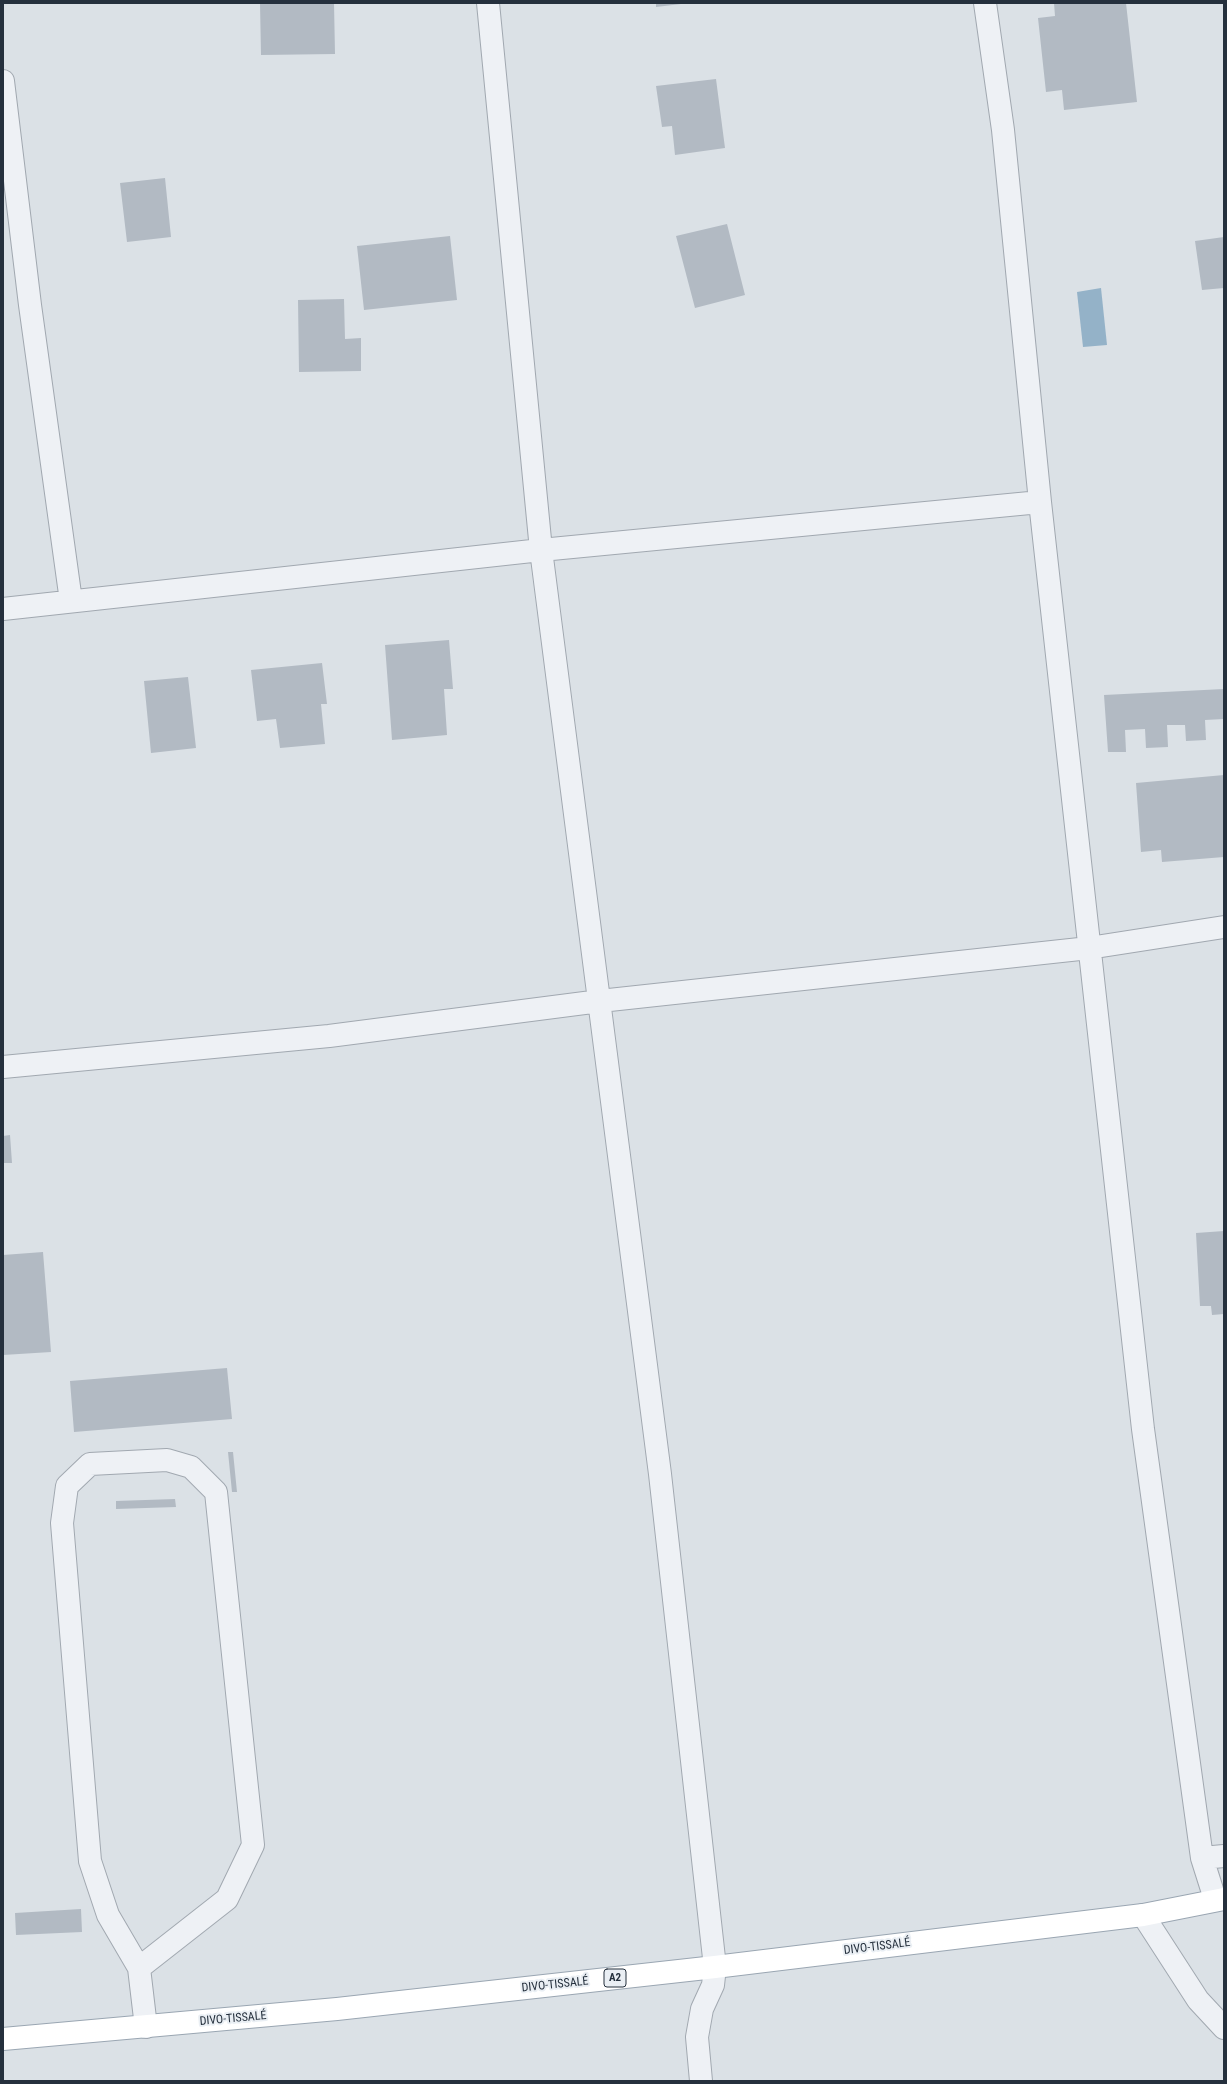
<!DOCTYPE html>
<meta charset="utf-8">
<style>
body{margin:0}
#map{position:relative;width:1227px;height:2084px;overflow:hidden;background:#dbe1e6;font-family:"Roboto Condensed",sans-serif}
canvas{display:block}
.frame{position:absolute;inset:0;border:4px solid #25303d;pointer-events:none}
</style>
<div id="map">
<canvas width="1227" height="2084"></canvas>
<div class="frame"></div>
</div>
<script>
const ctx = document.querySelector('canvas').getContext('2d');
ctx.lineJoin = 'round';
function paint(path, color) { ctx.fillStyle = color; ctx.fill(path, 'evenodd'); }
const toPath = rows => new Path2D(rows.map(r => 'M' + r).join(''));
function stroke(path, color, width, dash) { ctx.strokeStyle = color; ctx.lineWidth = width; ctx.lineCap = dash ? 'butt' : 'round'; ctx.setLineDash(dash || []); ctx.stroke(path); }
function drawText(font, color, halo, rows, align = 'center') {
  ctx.font = font + ' "Roboto Condensed",sans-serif'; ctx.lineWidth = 4; ctx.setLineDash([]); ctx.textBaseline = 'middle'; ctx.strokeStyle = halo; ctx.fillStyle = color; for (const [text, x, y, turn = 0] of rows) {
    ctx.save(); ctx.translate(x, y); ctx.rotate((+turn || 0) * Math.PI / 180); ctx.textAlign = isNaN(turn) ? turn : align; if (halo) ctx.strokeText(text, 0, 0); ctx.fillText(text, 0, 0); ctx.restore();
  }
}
const water = toPath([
 [1101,288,1107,345,1083,347,1077,292]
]);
const building = toPath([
 [260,3,334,3,335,54,261,55],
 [656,3,681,3,681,4,656,7],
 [1054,3,1126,3,1137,102,1064,110,1062,90,1046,92,1038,18,1055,16],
 [716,79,725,148,675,155,672,126,662,127,656,86],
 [165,178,171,237,127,242,120,183],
 [727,224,745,295,695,308,676,236],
 [450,236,457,300,364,310,357,246],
 [1224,237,1224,288,1202,290,1195,241],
 [344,299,345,339,361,338,361,371,299,372,298,300],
 [449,640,453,689,444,689,447,735,392,740,385,645],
 [322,663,327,704,321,704,325,744,280,748,276,719,257,721,251,670],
 [188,677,196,748,151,753,144,681],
 [1224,689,1224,719,1205,720,1206,740,1186,741,1185,725,1167,725,1168,747,1146,748,1145,729,1125,730,1126,752,1108,752,1104,695],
 [1224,775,1224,857,1162,862,1161,850,1141,852,1136,783],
 [10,1135,12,1163,3,1163,3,1136],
 [1224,1231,1224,1314,1212,1315,1211,1306,1200,1306,1196,1233],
 [43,1252,51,1352,3,1355,3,1255],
 [227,1368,232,1419,74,1432,70,1381],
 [228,1452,233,1452,237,1492,232,1492],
 [175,1499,176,1507,116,1509,116,1501],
 [81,1909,82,1932,16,1935,15,1913]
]);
const minor = toPath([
 [488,3,541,550,660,1474,715,1967,713,1985,702,2009,697,2037,701,2081],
 [985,3,1003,130,1040,502,1143,1429,1202,1858,1215,1899],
 [3,81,30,305,71,601],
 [3,609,541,550,1040,502],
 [3,1067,329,1036,600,1001,1089,948,1224,927],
 [1202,1858,1224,1856],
 [1143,1915,1198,2000,1224,2028],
 [139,1968,227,1899,253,1845,216,1492,191,1467,167,1460,90,1464,67,1486,62,1523,90,1861,108,1915,139,1968,146,2027]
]);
const major = toPath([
 [3,2039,337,2009,715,1967,1143,1915,1224,1899]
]);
const shields = [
 [615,1978,22]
];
const shieldNames = [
 ["A2",615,1978]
];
const streetNames = [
 ["DIVO-TISSALÉ",877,1947,-7],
 ["DIVO-TISSALÉ",555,1985,-6],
 ["DIVO-TISSALÉ",233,2019,-5]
];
paint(water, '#94b2c8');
paint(building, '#b2bac3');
stroke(minor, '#a1a8b0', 24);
stroke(major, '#9aa6b2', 24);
stroke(minor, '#eef1f5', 22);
stroke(major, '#fff', 22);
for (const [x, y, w] of shields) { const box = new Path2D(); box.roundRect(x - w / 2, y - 9, w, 18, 3); ctx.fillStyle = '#eaeff4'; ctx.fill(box); stroke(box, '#25303d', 1); }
drawText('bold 11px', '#25303d', null, shieldNames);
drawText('12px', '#25303d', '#eaeff4', streetNames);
</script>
